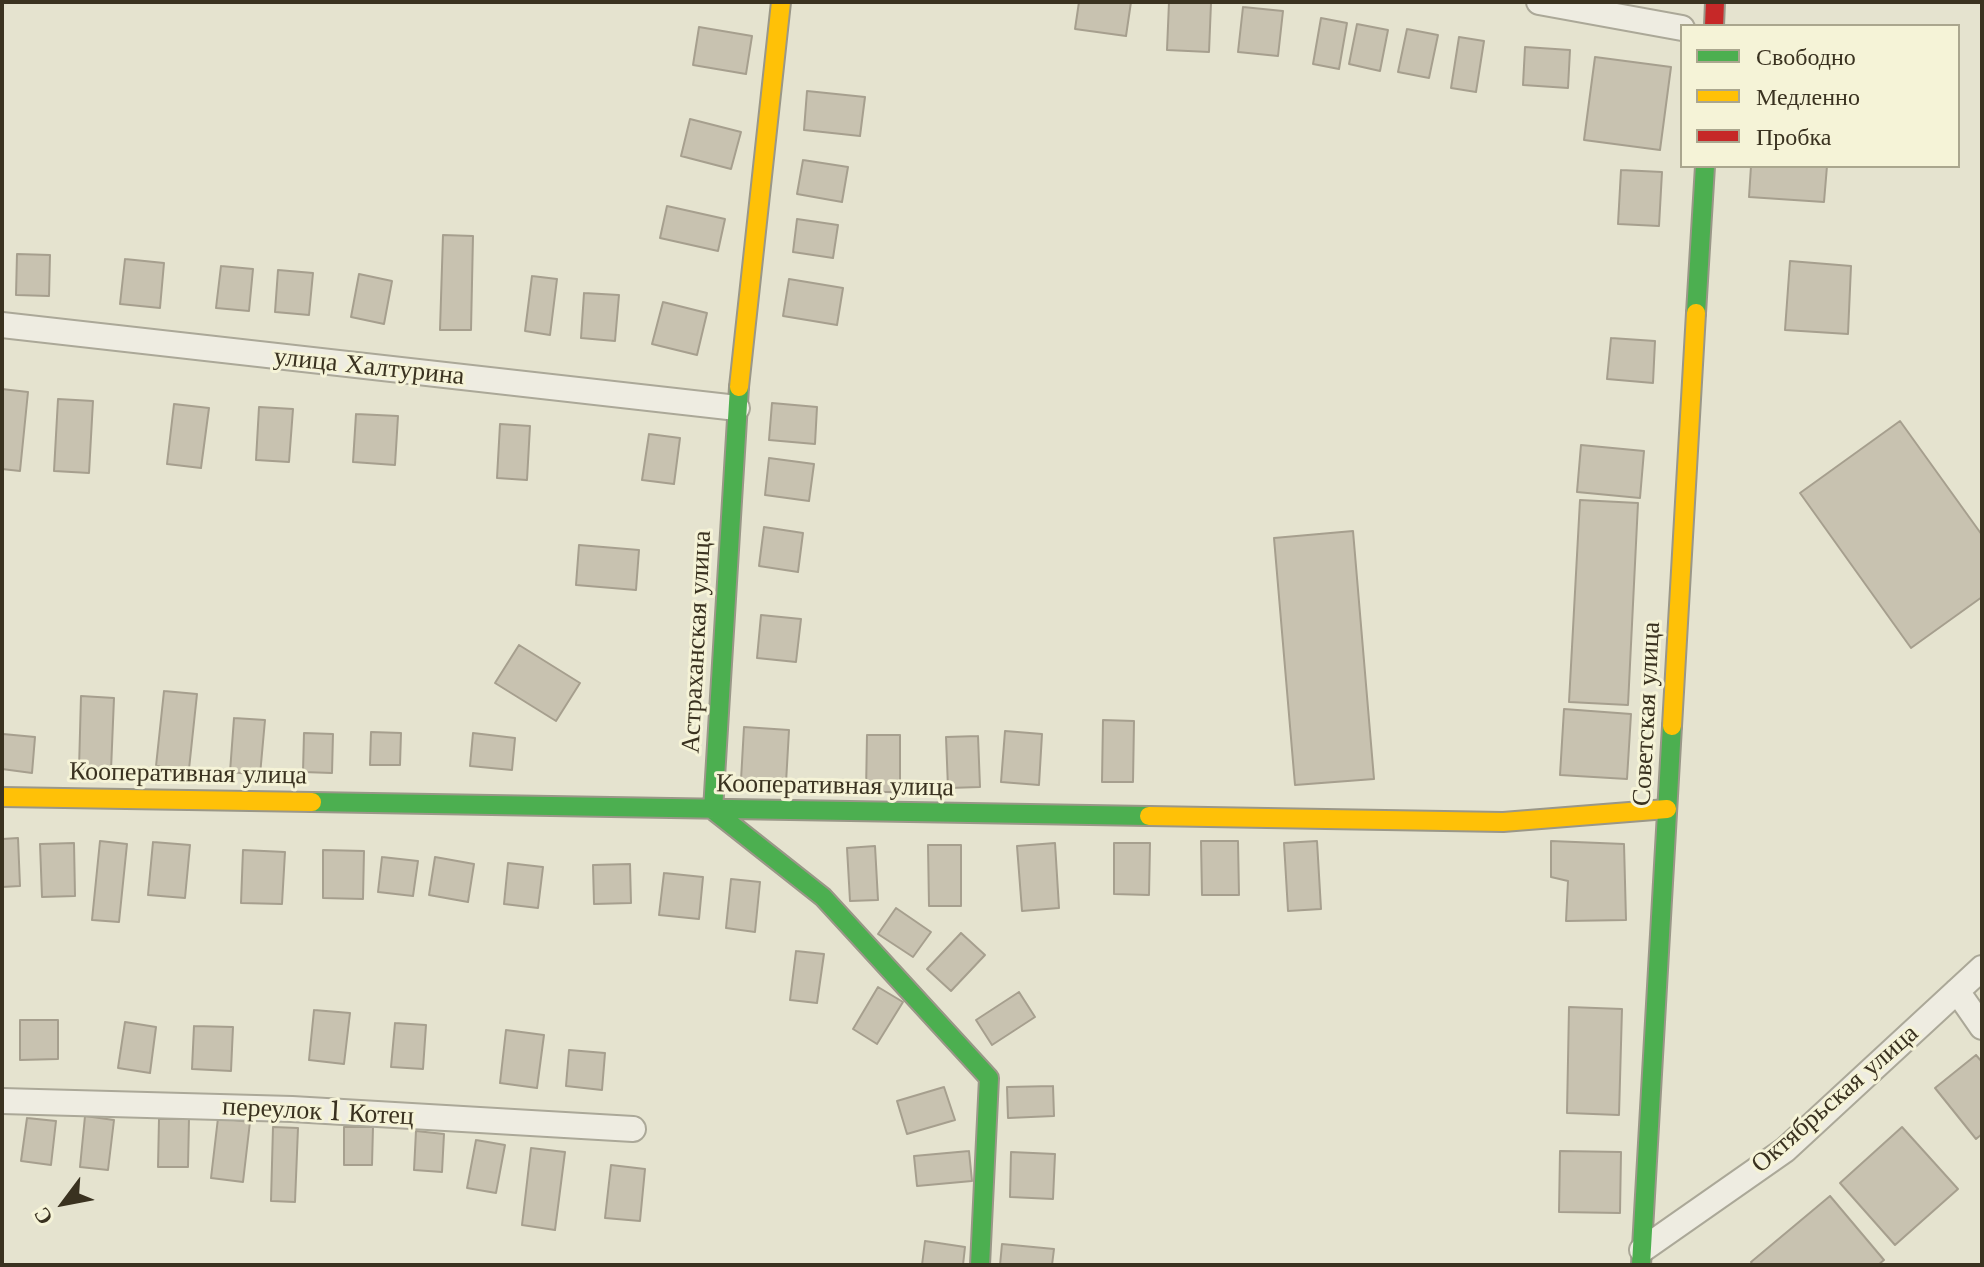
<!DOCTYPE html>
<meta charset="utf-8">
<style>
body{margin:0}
#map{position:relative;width:1984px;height:1267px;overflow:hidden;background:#e5e3cf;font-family:"Libre Baskerville",serif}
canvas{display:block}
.frame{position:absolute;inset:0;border:4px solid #3a3220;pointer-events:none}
.legend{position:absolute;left:1680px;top:24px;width:280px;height:144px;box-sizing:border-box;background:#f5f3d7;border:2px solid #aaa68e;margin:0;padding:10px 14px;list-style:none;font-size:24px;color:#3a3220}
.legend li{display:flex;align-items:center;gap:16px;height:40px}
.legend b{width:40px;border:2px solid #aaa68e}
.north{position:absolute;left:24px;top:1163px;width:80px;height:80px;-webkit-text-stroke:6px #f5f3d7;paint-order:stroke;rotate:238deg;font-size:22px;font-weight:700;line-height:32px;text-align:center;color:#3a3220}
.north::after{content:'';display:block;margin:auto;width:28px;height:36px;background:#3a3220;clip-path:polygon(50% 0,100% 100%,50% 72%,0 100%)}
</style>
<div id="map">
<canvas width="1984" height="1267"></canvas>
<div class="frame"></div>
<ul class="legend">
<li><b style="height:10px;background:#4caf50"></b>Свободно</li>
<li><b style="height:10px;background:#ffc107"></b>Медленно</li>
<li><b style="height:10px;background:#c62828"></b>Пробка</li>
</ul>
<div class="north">С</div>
</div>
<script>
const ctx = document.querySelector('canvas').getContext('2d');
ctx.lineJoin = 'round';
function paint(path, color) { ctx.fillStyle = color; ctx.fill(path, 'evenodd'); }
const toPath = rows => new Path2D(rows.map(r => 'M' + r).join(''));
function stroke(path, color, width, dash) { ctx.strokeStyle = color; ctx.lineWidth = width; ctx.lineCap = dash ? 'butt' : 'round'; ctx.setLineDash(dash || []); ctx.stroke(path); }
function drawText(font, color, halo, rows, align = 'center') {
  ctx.font = font + ' "Libre Baskerville",serif'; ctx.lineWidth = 6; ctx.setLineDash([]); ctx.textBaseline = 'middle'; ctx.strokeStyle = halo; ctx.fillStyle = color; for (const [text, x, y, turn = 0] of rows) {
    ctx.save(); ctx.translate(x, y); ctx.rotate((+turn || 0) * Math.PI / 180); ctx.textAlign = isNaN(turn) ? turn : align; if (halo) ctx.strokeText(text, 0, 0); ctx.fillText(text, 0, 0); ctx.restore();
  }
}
const building = toPath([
 [1079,2,1131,2,1126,36,1075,29,1079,2],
 [1169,2,1211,3,1209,52,1167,50,1169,2],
 [1243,7,1283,11,1278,56,1238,52,1243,7],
 [1321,18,1347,23,1339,69,1313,64,1321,18],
 [1357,24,1388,30,1380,71,1349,64,1357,24],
 [699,27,752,36,746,74,693,65,699,27],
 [1407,29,1438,35,1429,78,1398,72,1407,29],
 [1459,37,1484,41,1476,92,1451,88,1459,37],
 [1525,47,1570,50,1568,88,1523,85,1525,47],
 [1595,57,1671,67,1660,150,1584,140,1595,57],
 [807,91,865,97,860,136,804,130,807,91],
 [690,119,741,132,731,169,681,156,690,119],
 [803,160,848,167,842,202,797,194,803,160],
 [1751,166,1827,166,1824,202,1749,197,1751,166],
 [1621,170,1662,172,1659,226,1618,224,1621,170],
 [667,206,725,219,718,251,660,238,667,206],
 [797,219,838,225,833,258,793,252,797,219],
 [443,235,473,236,471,330,440,330,443,235],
 [17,254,50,255,49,296,16,295,17,254],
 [125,259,164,263,160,308,120,304,125,259],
 [1790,261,1851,266,1848,334,1785,330,1790,261],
 [221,266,253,269,249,311,216,308,221,266],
 [278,270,313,273,309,315,275,312,278,270],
 [359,274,392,281,384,324,351,317,359,274],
 [532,276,557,279,550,335,525,331,532,276],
 [789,279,843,288,837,325,783,316,789,279],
 [584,293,619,295,615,341,581,338,584,293],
 [663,302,707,313,697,355,652,344,663,302],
 [1611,338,1655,341,1653,383,1607,379,1611,338],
 [2,389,28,392,20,471,2,469,2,389],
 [58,399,93,401,89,473,54,471,58,399],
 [772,403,817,407,815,444,769,440,772,403],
 [174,404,209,408,201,468,167,464,174,404],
 [259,407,293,409,289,462,256,460,259,407],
 [356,414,398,416,395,465,353,462,356,414],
 [1900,421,1982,535,1982,597,1911,648,1800,493,1900,421],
 [500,424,530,426,527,480,497,478,500,424],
 [649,434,680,438,674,484,642,480,649,434],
 [1581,445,1644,451,1640,498,1577,492,1581,445],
 [769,458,814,464,809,501,765,495,769,458],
 [1580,500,1638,503,1628,705,1569,702,1580,500],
 [764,527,803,533,798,572,759,566,764,527],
 [1353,531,1374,779,1295,785,1274,538,1353,531],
 [579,545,639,550,636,590,576,585,579,545],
 [761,615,801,619,796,662,757,658,761,615],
 [519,645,580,683,556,721,495,683,519,645],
 [164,691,197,694,189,769,156,766,164,691],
 [81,696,114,698,111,770,79,769,81,696],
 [1564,709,1631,714,1627,779,1560,775,1564,709],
 [234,718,265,720,260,775,230,772,234,718],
 [1103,720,1134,721,1133,782,1102,782,1103,720],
 [744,727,789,730,786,783,741,780,744,727],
 [1005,731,1042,734,1039,785,1001,782,1005,731],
 [371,732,401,733,400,765,370,765,371,732],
 [304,733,333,734,332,773,303,772,304,733],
 [473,733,515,738,512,770,470,766,473,733],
 [3,734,35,737,32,773,2,769,3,734],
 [867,735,900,735,900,792,866,792,867,735],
 [978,736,980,787,948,788,946,737,978,736],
 [18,838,20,886,2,887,2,839,18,838],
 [100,841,127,844,119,922,92,920,100,841],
 [1201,841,1238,841,1239,895,1202,895,1201,841],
 [1317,841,1321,909,1288,911,1284,843,1317,841],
 [1551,841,1624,844,1626,920,1566,921,1568,881,1551,877,1551,841],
 [153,842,190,845,185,898,148,895,153,842],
 [74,843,75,896,42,897,40,844,74,843],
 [1055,843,1059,908,1022,911,1017,846,1055,843],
 [1114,843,1150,843,1149,895,1114,894,1114,843],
 [928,845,961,845,961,906,929,906,928,845],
 [875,846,878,900,850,901,847,848,875,846],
 [243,850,285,852,282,904,241,903,243,850],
 [323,850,364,851,363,899,323,898,323,850],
 [382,857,418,861,413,896,378,892,382,857],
 [435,857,474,864,468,902,429,895,435,857],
 [508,863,543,867,538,908,504,904,508,863],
 [630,864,631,903,594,904,593,865,630,864],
 [664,873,703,877,699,919,659,915,664,873],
 [731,879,760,882,755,932,726,928,731,879],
 [896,908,931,932,913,957,878,934,896,908],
 [961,933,985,955,951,991,927,969,961,933],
 [796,951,824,954,817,1003,790,1000,796,951],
 [878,987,903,1002,877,1044,853,1029,878,987],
 [1019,992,1035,1017,992,1045,976,1020,1019,992],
 [1569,1007,1622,1009,1619,1115,1567,1113,1569,1007],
 [314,1010,350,1013,344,1064,309,1060,314,1010],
 [20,1020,58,1020,58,1059,20,1060,20,1020],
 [125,1022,156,1027,150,1073,118,1068,125,1022],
 [395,1023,426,1025,423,1069,391,1067,395,1023],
 [194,1026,233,1027,231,1071,192,1069,194,1026],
 [506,1030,544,1035,537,1088,500,1083,506,1030],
 [569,1050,605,1053,602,1090,566,1086,569,1050],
 [1976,1055,1982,1062,1982,1134,1976,1139,1935,1088,1976,1055],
 [1053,1086,1054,1116,1008,1118,1007,1087,1053,1086],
 [944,1087,955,1120,907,1134,897,1101,944,1087],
 [85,1116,114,1120,108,1170,80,1167,85,1116],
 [27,1118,56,1121,51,1165,21,1161,27,1118],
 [218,1118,250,1122,243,1182,211,1178,218,1118],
 [159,1119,189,1119,188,1167,158,1167,159,1119],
 [273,1127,298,1128,295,1202,271,1201,273,1127],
 [344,1127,373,1127,372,1165,344,1165,344,1127],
 [1902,1127,1958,1189,1895,1245,1840,1183,1902,1127],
 [416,1131,444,1134,442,1172,414,1170,416,1131],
 [476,1140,505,1145,496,1193,467,1188,476,1140],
 [531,1148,565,1152,555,1230,522,1225,531,1148],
 [969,1151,972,1181,917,1186,914,1156,969,1151],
 [1560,1151,1621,1152,1620,1213,1559,1212,1560,1151],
 [1011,1152,1055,1154,1053,1199,1010,1197,1011,1152],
 [611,1165,645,1169,640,1221,605,1218,611,1165],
 [1830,1196,1884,1260,1878,1265,1753,1265,1751,1262,1830,1196],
 [925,1241,965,1247,963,1265,922,1265,925,1241],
 [1002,1244,1054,1249,1052,1265,1000,1265,1002,1244]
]);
const street = toPath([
 [1539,2,1682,28],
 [2,325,737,408],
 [1957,991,1982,1027],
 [2,1101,292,1109,633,1129],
 [1642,1250,1785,1150,1982,968]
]);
const fast = toPath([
 [1696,313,1705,166],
 [739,387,713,810,823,897,989,1078,980,1265],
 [312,802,1149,816],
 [1641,1265,1672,726]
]);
const slow = toPath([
 [739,387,781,2],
 [1672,726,1696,313],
 [2,797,312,802],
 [1149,816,1503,822,1667,809]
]);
const jam = toPath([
 [1714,26,1715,2]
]);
const streetNames = [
 ["улица Халтурина",369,367,6],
 ["Астраханская улица",697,642,-87],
 ["Советская улица",1647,714,-87],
 ["Кооперативная улица",188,774,1],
 ["Кооперативная улица",835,786,1],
 ["Октябрьская улица",1835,1099,-41],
 ["переулок 1 Котец",318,1112,3]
];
paint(building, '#c8c2b0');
stroke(building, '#a69f8e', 2);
stroke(street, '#aba898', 28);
stroke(fast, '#9a9788', 22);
stroke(slow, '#9a9788', 22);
stroke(jam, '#9a9788', 22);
stroke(street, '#eeece1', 24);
stroke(fast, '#4caf50', 18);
stroke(slow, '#ffc107', 18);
stroke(jam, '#c62828', 18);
drawText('26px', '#3a3220', '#f5f3d7', streetNames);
</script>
